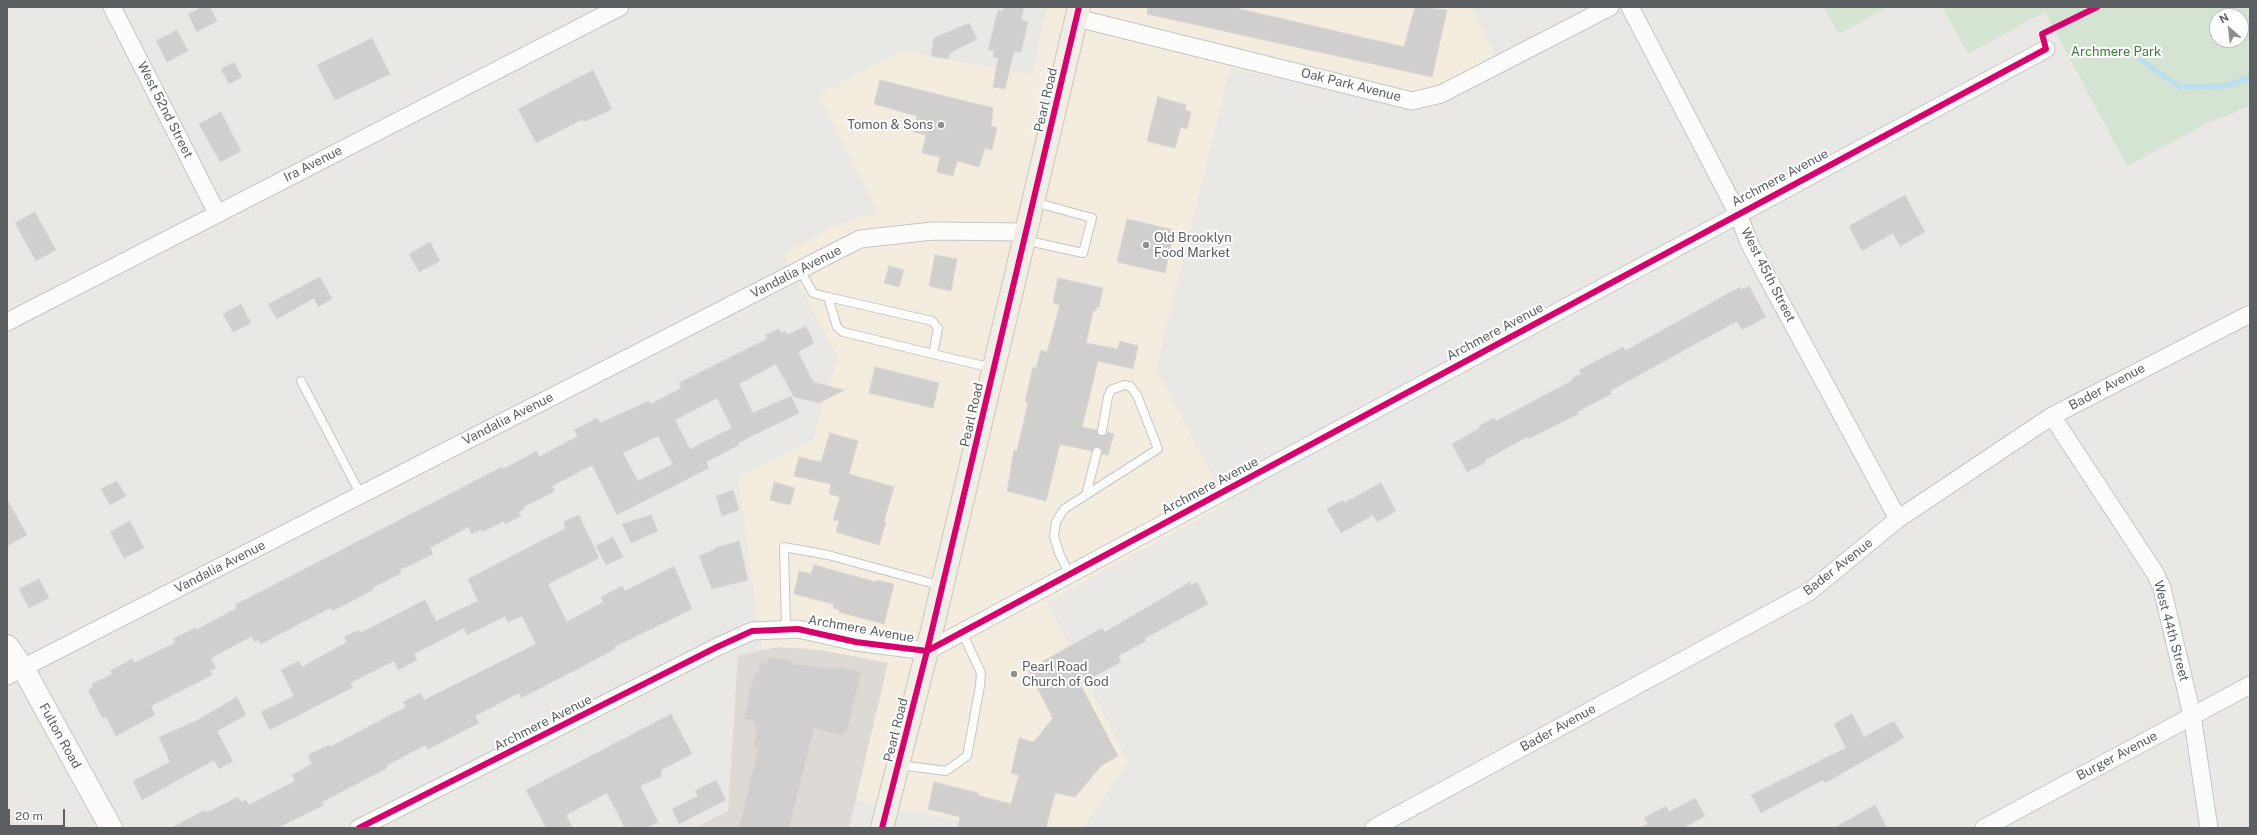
<!DOCTYPE html>
<style>
body{margin:0}
#map{position:relative;width:2257px;height:835px;overflow:hidden;background:#eae8e5;font-family:"Public Sans",sans-serif}
canvas{display:block}
.frame{position:absolute;inset:0;border:8px solid #5b5f62;pointer-events:none}
.north{position:absolute;left:2209px;top:8px;width:40px;height:40px;box-sizing:border-box;background:#fff;border:1px solid #bdbfc0;border-radius:50%;rotate:332deg;font-size:11px;font-weight:700;line-height:16px;text-align:center;color:#5b5f62}
.north::after{content:'';display:block;margin:auto;width:14px;height:18px;background:#8d8f90;clip-path:polygon(50% 0,100% 100%,50% 72%,0 100%)}
.scale{position:absolute;left:8px;top:809px;width:57px;height:18px;box-sizing:border-box;border:2px solid #5b5f62;border-top:0;padding-left:5px;font-size:12px;line-height:14px;white-space:nowrap;color:#5b5f62;-webkit-text-stroke:3px #fff;paint-order:stroke}
</style>
<div id="map">
<canvas width="2257" height="835"></canvas>
<div class="frame"></div>
<div class="north">N</div>
<div class="scale">20 m</div>
</div>
<script>
const ctx = document.querySelector('canvas').getContext('2d');
ctx.lineJoin = 'round';
function paint(path, color) { ctx.fillStyle = color; ctx.fill(path, 'evenodd'); }
const toPath = rows => new Path2D(rows.map(r => 'M' + r).join(''));
function stroke(path, color, width, dash) { ctx.strokeStyle = color; ctx.lineWidth = width; ctx.lineCap = dash ? 'butt' : 'round'; ctx.setLineDash(dash || []); ctx.stroke(path); }
function drawText(font, color, halo, rows, align = 'center') {
  ctx.font = font + ' "Public Sans",sans-serif'; ctx.lineWidth = 4; ctx.setLineDash([]); ctx.textBaseline = 'middle'; ctx.strokeStyle = halo; ctx.fillStyle = color; for (const [text, x, y, turn = 0] of rows) {
    ctx.save(); ctx.translate(x, y); ctx.rotate((+turn || 0) * Math.PI / 180); ctx.textAlign = isNaN(turn) ? turn : align; if (halo) ctx.strokeText(text, 0, 0); ctx.fillText(text, 0, 0); ctx.restore();
  }
}
const commercial = toPath([
 [1047,7,1471,7,1502,69,1425,109,1230,68,1156,369,1227,504,1047,602,1128,762,1083,828,999,828,855,800,888,663,780,647,762,650,738,478,813,440,838,357,783,254,836,225,878,212,819,95,902,51,1032,75]
]);
const education = toPath([
 [780,647,820,650,888,663,849,828,695,828,728,811,738,655]
]);
const green = toPath([
 [1824,7,1888,7,1839,34],
 [1942,7,2250,7,2250,106,2208,123,2127,166,2045,12,1968,54],
 [2217,16,2241,16,2241,40,2217,40]
]);
const stream = toPath([
 [2141,60,2180,87,2224,86,2250,78]
]);
const building = toPath([
 [202,7,210,7,217,21,197,32,188,14,202,7],
 [1004,7,1024,7,1021,20,1028,22,1021,52,1014,51,1005,89,993,87,998,58,993,57,994,51,988,50,998,10,1003,11,1004,7],
 [1148,7,1231,7,1404,47,1415,7,1447,10,1432,77,1147,14,1148,7],
 [969,23,977,39,950,53,948,59,931,56,934,38,969,23],
 [177,30,188,51,167,62,156,41,177,30],
 [372,38,390,74,335,100,317,65,372,38],
 [234,62,242,77,229,84,221,69,234,62],
 [593,70,612,109,584,122,583,119,536,143,518,109,593,70],
 [880,80,993,108,991,126,997,128,992,150,985,148,979,167,957,161,953,176,937,172,940,157,922,153,926,135,913,132,917,116,874,104,880,80],
 [1158,97,1186,105,1185,110,1191,112,1187,129,1181,127,1175,148,1147,141,1158,97],
 [221,112,241,151,220,162,199,124,221,112],
 [1905,195,1925,232,1900,246,1893,233,1862,251,1849,226,1905,195],
 [35,212,56,250,36,261,15,223,35,212],
 [1127,219,1174,230,1165,273,1117,262,1127,219],
 [430,242,440,261,419,272,409,254,430,242],
 [935,255,957,259,951,291,929,286,935,255],
 [889,266,904,270,899,287,884,283,889,266],
 [320,277,332,299,318,307,314,298,277,319,268,304,320,277],
 [1058,278,1103,288,1099,307,1097,306,1096,311,1093,311,1086,343,1118,349,1120,341,1138,346,1133,369,1098,361,1082,427,1097,430,1101,436,1107,432,1114,434,1108,455,1102,454,1101,448,1098,447,1092,451,1060,444,1046,501,1007,491,1014,450,1017,451,1028,403,1025,402,1033,367,1036,368,1041,350,1047,352,1060,305,1053,303,1058,278],
 [1749,286,1766,317,1742,330,1737,321,1610,391,1611,394,1577,412,1578,414,1528,439,1527,437,1485,460,1486,462,1467,472,1452,444,1480,428,1479,426,1494,418,1496,421,1573,380,1572,378,1581,374,1579,370,1623,347,1625,351,1740,287,1741,290,1749,286],
 [241,304,251,323,233,332,223,314,241,304],
 [806,326,814,343,798,352,813,382,844,390,819,403,794,397,776,364,739,384,753,413,791,396,799,413,738,443,739,445,706,462,709,468,617,515,592,465,552,486,555,491,523,507,524,509,518,512,521,516,505,524,504,521,482,532,481,529,472,534,468,527,430,548,433,554,400,570,401,573,372,588,373,590,352,601,332,611,331,608,318,614,261,644,258,640,254,642,252,636,211,658,216,668,210,671,212,675,151,706,155,715,116,736,106,717,103,719,88,690,93,687,92,684,112,674,110,671,132,659,134,663,175,643,173,639,195,628,196,630,237,608,235,605,502,467,503,469,537,451,539,457,578,436,574,430,595,419,597,418,600,423,649,401,651,404,681,388,679,383,767,339,765,335,779,329,781,333,785,331,787,335,806,326],
 [717,398,732,428,690,449,675,420,717,398],
 [658,436,673,464,638,481,623,453,658,436],
 [875,367,939,383,933,408,869,393,875,367],
 [830,433,858,441,849,474,894,487,884,521,886,522,879,545,836,532,839,521,833,520,840,497,829,494,831,484,794,476,799,457,821,462,830,433],
 [117,481,126,496,110,505,101,489,117,481],
 [774,482,795,488,790,505,770,500,774,482],
 [1381,483,1396,511,1377,522,1373,515,1341,533,1327,509,1343,500,1344,503,1381,483],
 [733,490,739,510,722,516,716,496,733,490],
 [7,499,27,535,7,546,7,499],
 [579,515,599,558,548,584,567,622,603,602,601,597,622,586,625,591,674,566,692,609,614,647,615,649,585,665,521,698,519,693,475,716,479,723,428,749,425,745,386,766,387,768,322,802,324,805,277,828,171,828,205,810,206,812,212,810,238,797,241,802,246,800,249,805,295,781,292,775,312,764,308,755,329,745,330,747,406,707,403,702,420,693,424,700,536,644,522,616,508,622,505,616,467,635,464,628,414,654,417,660,398,670,394,661,350,683,353,687,270,730,261,712,294,696,281,670,299,661,302,667,347,642,344,637,359,630,360,633,425,600,436,621,478,601,468,579,566,528,563,522,579,515],
 [651,515,658,531,631,543,622,524,651,515],
 [130,521,144,548,124,558,110,532,130,521],
 [613,537,623,557,606,565,596,546,613,537],
 [739,541,748,580,712,589,699,556,714,550,714,548,739,541],
 [814,565,876,582,877,580,894,584,884,624,839,612,840,610,833,608,834,604,794,594,799,571,811,574,814,565],
 [39,579,49,598,29,608,19,589,39,579],
 [1190,582,1191,585,1197,582,1208,604,1145,638,1146,641,1118,656,1121,662,1080,684,1118,756,1101,766,1075,797,1055,793,1046,828,958,828,960,817,928,809,934,782,978,793,977,795,1011,804,1019,775,1011,773,1019,738,1034,742,1053,718,1028,670,1102,628,1105,632,1190,582],
 [768,657,792,660,791,664,839,669,840,667,861,672,847,732,844,731,843,736,814,728,789,828,739,828,758,748,753,746,758,727,753,726,754,721,744,719,754,673,758,674,760,662,767,664,768,657],
 [237,697,246,715,217,731,233,761,219,769,214,760,142,800,133,781,170,762,159,737,198,720,237,697],
 [671,714,692,754,661,770,661,777,640,786,658,822,647,828,625,828,607,793,566,815,573,828,546,828,526,790,671,714],
 [1852,714,1864,737,1894,721,1904,738,1825,783,1823,780,1761,813,1751,795,1846,748,1834,724,1852,714],
 [716,780,726,800,679,824,672,809,698,796,695,791,716,780],
 [1695,798,1705,816,1683,828,1640,828,1648,824,1644,818,1666,806,1669,812,1695,798],
 [1875,805,1887,828,1834,828,1875,805]
]);
const lane = toPath([
 [1024,240,1083,253,1092,218,1034,202],
 [800,270,813,293,828,297,837,327,843,332,933,354],
 [828,297,932,321,938,328,933,354,993,368],
 [301,381,361,495],
 [1086,495,1097,452],
 [1070,575,1059,553,1054,536,1056,522,1064,509,1158,449,1137,395,1130,386,1124,385,1111,390,1108,397,1102,431],
 [786,629,784,547,828,555,942,586],
 [899,765,946,771,967,756,980,686,981,673,962,632]
]);
const street = toPath([
 [112,7,217,213],
 [1630,7,1738,214,1750,245,1898,519],
 [1077,18,1412,101,1441,94,1610,7],
 [7,322,620,7],
 [2052,416,2155,573,2162,588,2192,715,2209,828],
 [7,676,860,239,933,231,1026,232],
 [359,828,717,647,752,631,798,629,856,642,927,651,2046,49],
 [1374,828,1809,592,1898,519,2052,416,2250,314],
 [1984,828,2250,685]
]);
const secondary = toPath([
 [7,646,23,668,111,828]
]);
const primary = toPath([
 [882,828,927,651,1079,7]
]);
const cycleway = toPath([
 [359,828,717,647,752,631,798,629,856,642,927,651,2046,49,2042,34,2097,7],
 [882,828,927,651,1079,7]
]);
const markers = [
 [941,125,4,"#8d8f90"],
 [1146,245,4,"#8d8f90"],
 [1014,674,4,"#8d8f90"]
];
const parkNames = [
 ["Archmere Park",2116,52]
];
const streetNames = [
 ["Oak Park Avenue",1351,85,14],
 ["Pearl Road",1046,100,-77],
 ["West 52nd Street",165,110,63],
 ["Ira Avenue",313,164,-27],
 ["Archmere Avenue",1780,178,-28],
 ["Vandalia Avenue",796,272,-27],
 ["West 45th Street",1768,275,63],
 ["Archmere Avenue",1495,332,-28],
 ["Bader Avenue",2107,387,-28],
 ["Pearl Road",972,415,-77],
 ["Vandalia Avenue",508,419,-27],
 ["Archmere Avenue",1210,486,-28],
 ["Vandalia Avenue",220,567,-27],
 ["Bader Avenue",1838,567,-38],
 ["Archmere Avenue",861,629,10],
 ["West 44th Street",2171,631,75],
 ["Archmere Avenue",543,723,-27],
 ["Bader Avenue",1558,728,-29],
 ["Pearl Road",896,730,-76],
 ["Fulton Road",60,736,61],
 ["Burger Avenue",2117,756,-28]
];
const poiNames = [
 ["Tomon & Sons",933,125,"right"],
 ["Old Brooklyn",1154,238],
 ["Food Market",1154,253],
 ["Pearl Road",1022,667],
 ["Church of God",1022,682]
];
paint(commercial, '#f3ecdf');
paint(education, '#dddad5');
paint(green, '#d5e4d2');
stroke(stream, '#bcdff0', 5.5);
paint(building, '#d0cfce');
stroke(building, '#d9d7d4', 1);
stroke(lane, '#c4c5c5', 10);
stroke(street, '#c4c5c5', 19);
stroke(secondary, '#c4c5c4', 24);
stroke(primary, '#d0c6b5', 24);
stroke(lane, '#fcfcfb', 8);
stroke(street, '#fcfcfb', 17);
stroke(secondary, '#fcfcfb', 22);
stroke(primary, '#f1eee8', 22);
stroke(cycleway, '#d6006c', 6);
for (const [x, y, r, color] of markers) { const dot = new Path2D(); dot.arc(x, y, r, 0, 2 * Math.PI); ctx.fillStyle = color; ctx.fill(dot); stroke(dot, '#fff', 1.5); }
drawText('13px', '#407e3d', '#fff', parkNames);
drawText('13px', '#5b5f62', '#fff', streetNames);
drawText('13px', '#5b5f62', '#fff', poiNames, 'left');
</script>
